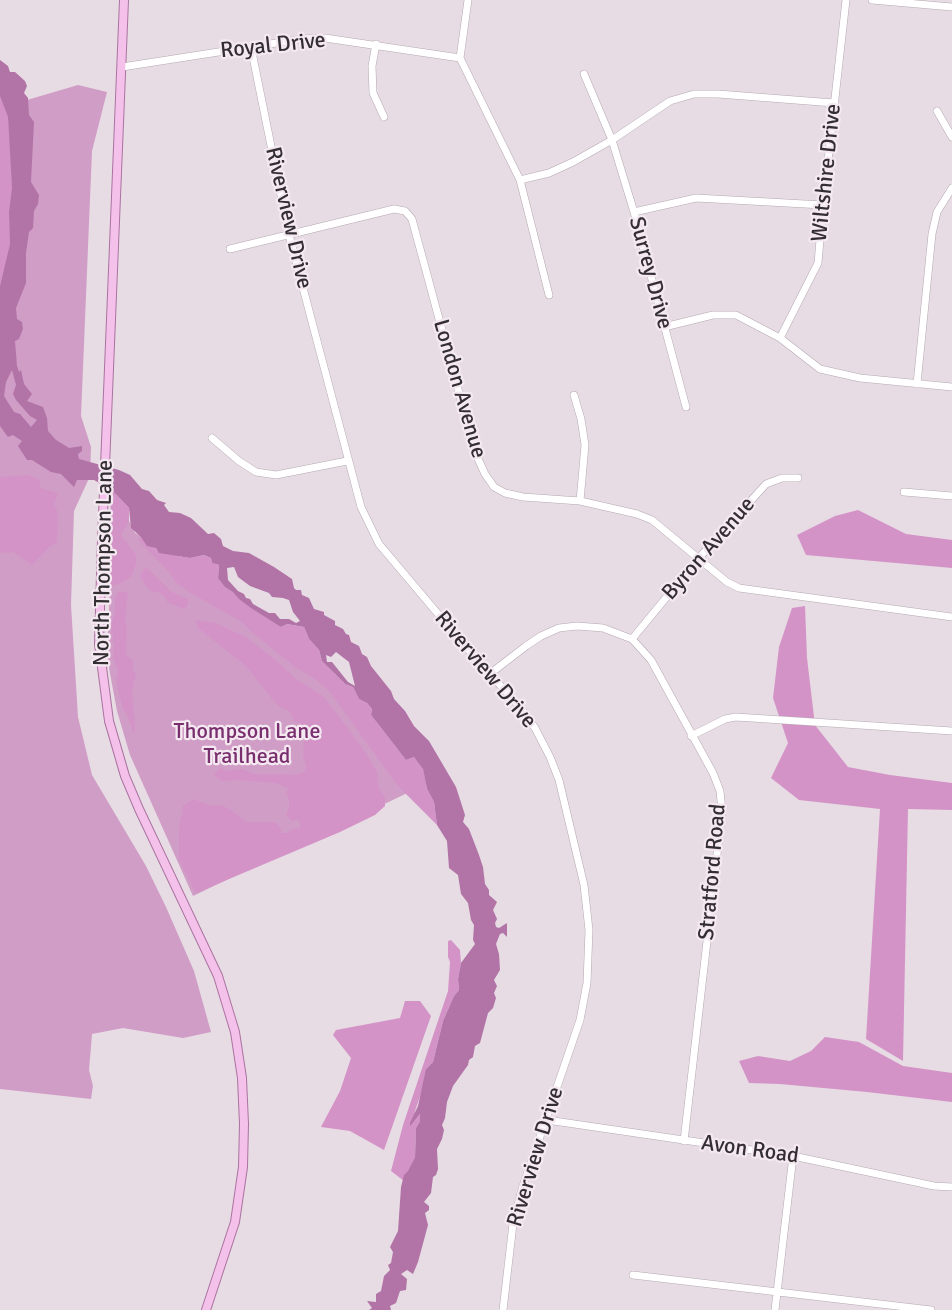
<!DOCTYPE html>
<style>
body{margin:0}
canvas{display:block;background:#e7dbe4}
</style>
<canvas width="952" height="1310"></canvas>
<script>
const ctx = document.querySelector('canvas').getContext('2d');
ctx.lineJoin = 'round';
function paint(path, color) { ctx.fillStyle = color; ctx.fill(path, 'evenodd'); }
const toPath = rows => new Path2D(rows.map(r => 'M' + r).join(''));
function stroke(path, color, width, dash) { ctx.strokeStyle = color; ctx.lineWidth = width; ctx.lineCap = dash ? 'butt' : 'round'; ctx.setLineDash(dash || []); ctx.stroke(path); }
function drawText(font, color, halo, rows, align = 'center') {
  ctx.font = font + ' Signika,sans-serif'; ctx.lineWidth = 4.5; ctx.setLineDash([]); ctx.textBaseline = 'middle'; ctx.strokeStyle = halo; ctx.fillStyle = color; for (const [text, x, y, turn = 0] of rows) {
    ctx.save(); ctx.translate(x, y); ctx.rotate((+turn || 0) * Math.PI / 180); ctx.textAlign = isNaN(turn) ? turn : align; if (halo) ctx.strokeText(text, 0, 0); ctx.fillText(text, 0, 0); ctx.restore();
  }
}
const green = toPath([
 [78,85,107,92,92,151,81,416,91,447,90,476,74,511,71,605,78,717,92,775,146,866,166,907,194,971,211,1032,183,1038,123,1028,92,1034,89,1070,93,1086,91,1099,0,1089,0,95,10,105],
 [112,490,116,494,135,533,218,578,319,656,406,760,423,769,426,784,193,896,130,755,117,711,111,679,107,656,110,586,108,545]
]);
const forest = toPath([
 [0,96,8,117,12,188,9,212,10,244,0,285],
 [28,475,40,480,40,488,58,493,54,504,58,513,57,542,49,547,32,565,13,552,0,553,0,477],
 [112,490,129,508,129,521,121,535,136,555,136,564,131,577,119,584,110,586,108,545],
 [858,510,906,534,952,540,952,568,806,555,797,535,835,516],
 [141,537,159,553,190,558,204,555,211,558,212,563,219,565,218,578,225,587,233,592,239,599,251,608,281,627,287,624,304,627,309,639,319,650,322,661,345,684,353,687,359,699,367,703,372,709,371,715,406,760,414,757,420,764,423,769,427,789,434,802,437,825,398,786,330,692,315,679,295,667,252,632,242,622,189,592,176,582,168,571,138,540],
 [146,567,172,592,188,599,188,605,184,609,168,603,163,594,149,590,140,576],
 [120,591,128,593,125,622,127,626,126,654,133,661,133,671,136,673,132,691,135,725,135,731,133,732,128,717,123,709,117,686,116,679,118,671,113,657,114,643,112,640,113,635,111,627,115,612,115,598],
 [805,606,807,658,815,725,848,767,890,775,952,783,952,810,908,809,903,1061,866,1039,880,809,799,800,771,778,788,743,773,698,779,647,792,608],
 [196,620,216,623,247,638,279,663,296,679,324,697,361,746,377,771,379,789,385,797,385,806,375,815,340,832,196,893,179,860,179,829,183,806,193,799,212,806,220,805,230,809,246,822,275,822,280,827,282,833,287,833,290,830,300,828,300,822,297,819,292,821,286,814,289,809,289,799,286,792,289,789,276,783,237,780,222,781,214,775,220,768,227,771,241,769,255,774,295,775,305,772,306,764,303,759,305,729,302,724,293,721,292,715,287,710,278,706,246,666,198,628],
 [451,940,460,950,461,963,458,979,459,990,454,996,443,1021,433,1062,426,1069,426,1079,415,1111,414,1121,420,1114,420,1121,416,1128,415,1157,404,1181,391,1171,403,1125,448,991,450,962,448,957,448,941],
 [405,1001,420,1001,431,1016,384,1150,350,1131,321,1127,340,1091,351,1058,333,1035,336,1030,400,1018],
 [825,1037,859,1042,903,1066,952,1073,952,1102,867,1092,780,1084,749,1083,739,1061,758,1056,790,1061,811,1051]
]);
const water = toPath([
 [0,60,8,66,10,72,15,72,25,81,27,86,24,93,28,98,29,115,34,122,31,182,39,195,38,204,34,211,33,228,29,232,26,253,26,283,16,308,17,319,22,322,23,329,19,339,15,341,17,366,19,372,21,370,24,384,32,394,27,401,43,407,47,418,48,431,56,440,69,448,82,446,82,451,78,454,79,459,119,470,130,475,142,489,149,491,157,500,166,503,164,505,169,512,180,513,191,518,208,534,214,533,221,539,223,546,233,551,249,553,274,567,292,579,294,588,296,590,301,590,302,595,309,598,314,609,324,612,324,615,335,621,335,625,343,629,346,634,349,635,351,642,359,646,362,654,367,657,371,666,391,691,394,699,405,711,414,726,429,741,456,787,465,815,463,822,469,829,479,855,483,867,485,884,489,890,489,895,497,902,493,910,497,919,495,923,496,927,499,928,507,923,507,937,503,933,500,934,496,944,499,954,500,970,494,980,497,986,494,993,496,998,493,1008,488,1013,480,1043,475,1046,473,1057,469,1060,468,1065,453,1086,447,1102,445,1118,442,1125,444,1130,442,1139,437,1149,438,1169,436,1175,433,1177,431,1193,424,1202,429,1206,429,1210,425,1213,428,1225,418,1262,413,1274,407,1270,401,1274,407,1279,406,1290,400,1291,396,1303,390,1306,391,1310,369,1310,372,1308,367,1301,376,1302,376,1294,381,1291,384,1276,390,1270,388,1265,391,1263,393,1252,390,1247,398,1231,401,1187,404,1175,408,1171,415,1157,416,1128,420,1121,420,1114,410,1126,410,1123,418,1106,426,1069,433,1062,443,1021,454,996,459,990,458,979,461,963,475,944,473,940,474,925,471,920,468,903,461,894,458,875,449,868,447,841,437,825,434,802,427,789,423,769,414,757,406,760,371,715,372,709,367,703,359,699,353,687,345,684,322,661,319,650,309,639,304,627,287,624,281,627,251,608,239,599,233,592,225,587,218,578,219,565,212,563,211,558,204,555,190,558,159,553,156,548,147,546,141,537,131,528,129,508,112,490,94,480,77,480,74,487,61,474,51,472,32,460,27,460,18,446,22,441,13,435,8,437,0,426,0,286,10,244,9,212,12,188,8,117,0,96],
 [12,370,16,385,13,394,16,400,30,416,37,420,31,427,20,414,14,412,4,396,6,382],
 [234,567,238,577,250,586,269,593,272,597,283,598,289,600,293,612,300,621,296,623,289,619,280,619,275,613,269,613,253,604,250,599,246,598,244,594,238,591,228,580,227,568],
 [336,652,349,662,355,686,348,682,332,662,327,662,326,655,331,657]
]);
const minor = toPath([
 [468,0,460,58,520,180,549,295],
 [872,0,952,7],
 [376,44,372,66,373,93,384,117],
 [251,47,289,235,361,507,379,544,471,653,520,707,535,728,550,757,559,780,584,885,589,930,587,983,580,1020,522,1189,513,1224,503,1310],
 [122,67,302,39,325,38,460,58],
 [584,74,612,140,634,212,686,407],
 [937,111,952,137],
 [520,180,549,173,573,162,612,140,670,101,694,94,718,94,834,103],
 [634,212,696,198,823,205],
 [230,249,394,209,405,211,412,219,475,452,485,474,494,487,505,493,523,497,580,501,637,514,652,520,727,582,739,588,952,617],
 [664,327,713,315,736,315,780,338,820,369,860,378,952,387],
 [780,338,818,263,823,205,846,0],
 [917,384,932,234,937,212,952,188],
 [574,395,581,419,585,445,580,501],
 [212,438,239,461,256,472,276,475,347,461],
 [904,492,952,496],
 [632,639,698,559,766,484,782,478,798,478],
 [491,673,526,646,541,636,559,628,577,626,603,628,632,639,651,660,713,773,720,791,722,811,684,1141],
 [691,736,725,719,736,717,952,731],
 [547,1120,793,1156,934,1186,952,1187],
 [633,1275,931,1310],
 [775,1310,793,1156]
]);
const major = toPath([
 [124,0,102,540,99,644,109,721,125,776,139,809,218,976,235,1032,242,1078,244,1124,243,1167,235,1222,206,1310]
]);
const streetNames = [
 ["Royal Drive",273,46,-6],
 ["Wiltshire Drive",827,173,-84],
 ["Riverview Drive",288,218,77],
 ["Surrey Drive",650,273,75],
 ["London Avenue",459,389,74],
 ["Byron Avenue",709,549,-49],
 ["North Thompson Lane",104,563,-89],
 ["Riverview Drive",485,670,50],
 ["Stratford Road",713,872,-85],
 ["Avon Road",750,1150,8],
 ["Riverview Drive",536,1157,-73]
];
const parkNames = [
 ["Thompson Lane",247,732],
 ["Trailhead",247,757]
];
paint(green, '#d09dc6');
paint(forest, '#d493c7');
paint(water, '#b274a7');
stroke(minor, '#b4a9b2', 8);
stroke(major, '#ab73a0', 10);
stroke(minor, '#fff', 7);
stroke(major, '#f3c1ea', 8);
drawText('22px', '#332e32', '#f4e8f1', streetNames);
drawText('22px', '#792e6e', '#f4e8f1', parkNames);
</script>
